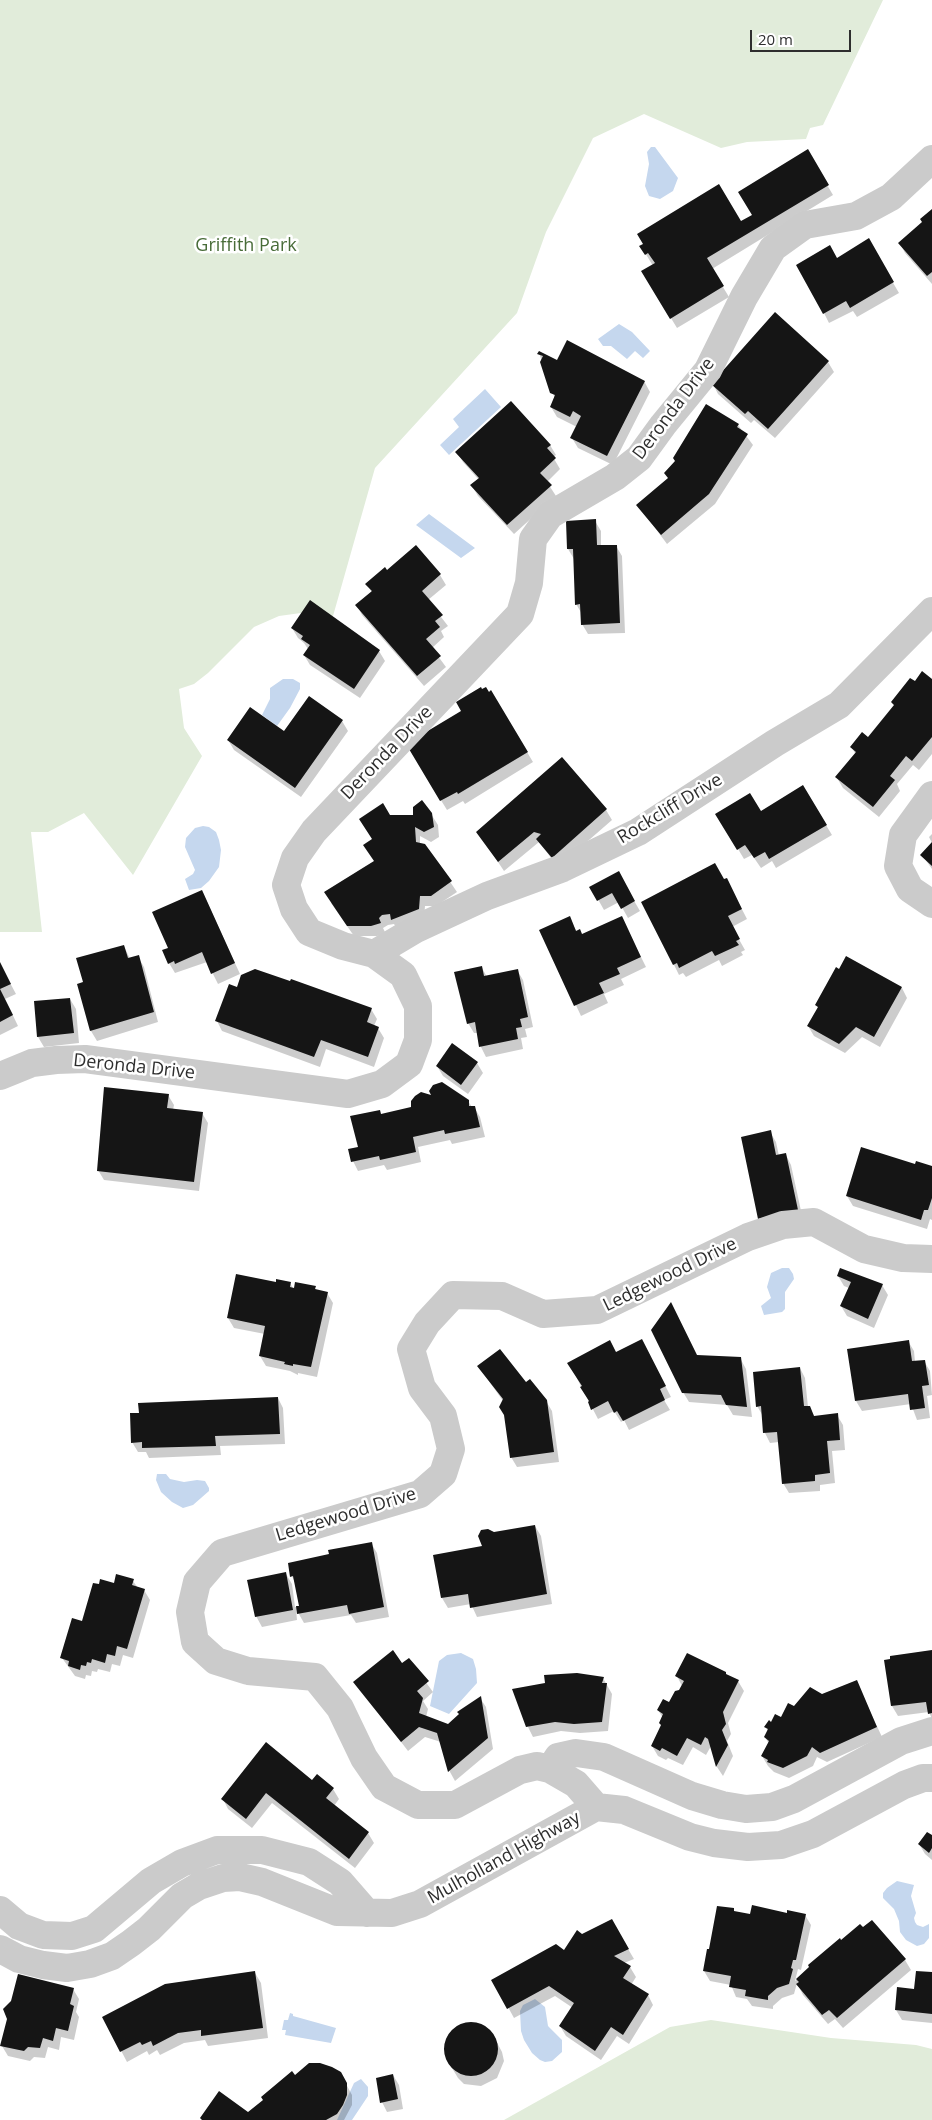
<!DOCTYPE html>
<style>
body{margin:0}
#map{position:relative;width:932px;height:2120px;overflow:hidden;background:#fff;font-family:"Open Sans",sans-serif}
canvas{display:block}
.scale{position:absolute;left:750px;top:30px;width:101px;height:22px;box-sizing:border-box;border:2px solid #2e2e2e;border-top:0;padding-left:6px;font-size:15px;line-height:18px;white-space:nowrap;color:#2e2e2e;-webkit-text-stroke:4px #fff;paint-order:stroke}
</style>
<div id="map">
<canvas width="932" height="2120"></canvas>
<div class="scale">20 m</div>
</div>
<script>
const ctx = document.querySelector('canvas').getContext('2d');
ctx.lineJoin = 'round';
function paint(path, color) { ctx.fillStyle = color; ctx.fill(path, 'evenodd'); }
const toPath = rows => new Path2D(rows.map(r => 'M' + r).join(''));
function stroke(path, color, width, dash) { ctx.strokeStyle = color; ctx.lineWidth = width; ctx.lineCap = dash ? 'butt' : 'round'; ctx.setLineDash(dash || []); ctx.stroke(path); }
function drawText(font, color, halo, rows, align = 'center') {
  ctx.font = font + ' "Open Sans",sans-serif'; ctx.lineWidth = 5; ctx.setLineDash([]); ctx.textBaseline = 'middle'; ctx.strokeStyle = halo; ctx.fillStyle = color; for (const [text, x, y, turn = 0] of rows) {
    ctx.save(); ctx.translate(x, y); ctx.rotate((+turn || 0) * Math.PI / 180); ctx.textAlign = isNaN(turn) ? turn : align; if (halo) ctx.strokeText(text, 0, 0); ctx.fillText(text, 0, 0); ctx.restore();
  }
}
const green = toPath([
 [0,0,883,0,823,125,810,128,806,139,747,142,721,148,644,114,593,138,546,232,517,313,375,468,333,616,308,612,279,616,254,627,208,673,194,684,179,689,184,728,202,756,133,875,84,813,48,832,31,832,42,932,0,932],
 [711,2020,831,2038,916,2045,932,2049,932,2120,504,2120,670,2027]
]);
const water = toPath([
 [651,147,655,147,678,178,673,191,660,199,649,196,645,186,649,164,647,152],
 [619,324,632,332,650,351,643,358,635,351,627,359,611,346,603,346,598,339],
 [485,389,501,407,449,455,440,445,459,427,453,419],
 [429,514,475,548,461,558,416,525],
 [283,679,293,679,300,683,300,689,290,708,277,726,262,715,270,699,270,688],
 [203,826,209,827,216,832,219,840,221,850,219,867,209,881,201,888,189,890,185,879,193,874,195,870,185,847,186,838,195,828],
 [782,1268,789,1268,793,1274,794,1279,785,1292,785,1309,782,1312,764,1315,761,1306,771,1298,767,1287,771,1273],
 [157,1474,166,1474,170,1479,184,1482,197,1480,205,1481,209,1488,209,1491,193,1505,183,1508,172,1502,161,1492,156,1480],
 [461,1653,473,1659,476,1669,477,1683,449,1714,430,1706,439,1661,447,1655],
 [897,1881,914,1885,911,1896,916,1913,914,1918,915,1922,917,1925,923,1927,929,1924,929,1938,924,1944,917,1946,906,1940,900,1932,899,1921,894,1909,883,1898,883,1893,887,1888],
 [535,1999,545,2007,548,2026,562,2040,562,2052,552,2061,545,2062,540,2060,532,2053,524,2040,521,2031,520,2011,523,2005],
 [290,2013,293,2014,293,2016,336,2028,331,2043,285,2035,286,2030,282,2030,284,2020,288,2020],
 [361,2079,368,2087,368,2096,352,2120,337,2120,354,2083]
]);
const shadow = toPath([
 [807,151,833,195,712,269,729,297,677,328,643,272,653,266,641,246,741,223,754,216],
 [932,211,932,284,905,253,900,243,923,223],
 [868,240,899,293,857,317,853,311,829,323,824,313,837,260],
 [539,353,558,362,644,381,650,392,613,465,578,448,572,438,577,427,557,417,551,407,555,399],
 [828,362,834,372,775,438,754,420,751,423,718,394,713,384],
 [738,425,753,445,715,504,667,544,638,505,669,479,665,473],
 [550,445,556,455,553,457,560,469,547,482,556,496,514,534,478,496,472,486,479,480,463,462,457,452],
 [595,521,601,531,601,547,616,546,622,556,625,633,588,634,582,624,582,614,576,604,574,559,568,549],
 [416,547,440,575,446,585,428,600,448,626,441,631,444,637,432,648,446,667,424,686,362,615,357,605,372,593,367,584,387,571],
 [292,628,379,651,385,661,360,698,310,665,304,655,308,649,304,643,298,638],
 [932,681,932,754,919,770,913,765,897,784,900,791,879,817,843,788,837,778,856,755,852,748,868,739,895,706,892,702,915,683],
 [491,692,533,762,465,804,463,801,447,810,407,745,463,712],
 [342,721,348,731,301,797,234,750,228,740,285,733],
 [562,759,606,810,612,820,558,867,539,842,504,871,478,832],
 [803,787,832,835,776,868,772,861,761,868,752,855,744,859,717,814,760,812],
 [431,814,438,825,439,837,431,842,420,836,420,844,425,845,457,892,436,906,425,906,424,919,397,929,394,924,388,925,383,928,386,934,377,936,354,936,331,903,375,862,373,840,390,817],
 [932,834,932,843,929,837],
 [932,843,932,869,922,855],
 [618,873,640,911,628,918,619,902,604,910,591,887],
 [724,881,732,890,747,919,732,927,745,950,741,952,743,955,722,966,719,960,686,977,683,973,679,975,643,902],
 [202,891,240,974,218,984,207,962,175,973,169,963,169,949],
 [621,917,646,967,621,979,624,985,604,994,608,1003,581,1016,541,930,569,918,577,932,582,936],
 [124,946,130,959,138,957,144,967,158,1022,97,1041,91,1031,79,985,84,983],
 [0,964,16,994,5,999,18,1026,0,1035],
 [482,968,487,977,517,970,523,980,533,1027,525,1029,527,1037,521,1038,523,1049,486,1057,481,1047,478,1033,474,1033,468,1023],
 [902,988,907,998,880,1047,862,1037,845,1053,814,1036,808,1026,818,1008,817,1005],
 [70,999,76,1009,79,1043,44,1047,38,1037,36,1002],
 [371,1009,377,1019,374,1026,378,1028,384,1038,374,1067,326,1049,320,1067,222,1031,217,1021],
 [477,1063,483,1073,468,1094,443,1076,437,1066],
 [168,1095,174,1105,173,1110,202,1113,208,1123,199,1191,104,1180,98,1170],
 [468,1101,472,1107,474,1107,480,1117,485,1137,452,1144,450,1140,418,1147,421,1162,387,1170,384,1165,358,1171,353,1161,381,1115],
 [770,1132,776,1142,779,1156,786,1155,791,1165,803,1220,765,1229],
 [916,1165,932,1167,932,1220,930,1219,927,1229,853,1206,847,1196],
 [841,1270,882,1285,888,1295,874,1328,847,1316,841,1306,849,1288,844,1286,838,1276],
 [277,1283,290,1283,294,1290,315,1288,317,1291,327,1293,333,1303,317,1377,298,1373,298,1375,290,1371,266,1366,260,1356,265,1334,234,1328,228,1318],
 [908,1341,914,1351,915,1362,924,1361,930,1371,932,1395,927,1396,930,1418,917,1420,911,1404,862,1411,856,1401],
 [647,1350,671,1397,664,1400,670,1410,629,1430,624,1420,621,1422,614,1411,598,1419,569,1363,616,1353],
 [697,1356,740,1358,746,1369,752,1417,733,1415,727,1405,689,1402,683,1392],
 [479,1367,526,1384,546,1401,552,1411,559,1462,517,1467,511,1457,503,1401],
 [800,1368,805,1378,808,1407,815,1417,837,1415,843,1425,845,1450,832,1451,835,1483,820,1485,820,1491,789,1493,783,1483,779,1442,770,1443,765,1433,763,1416,757,1406],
 [278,1398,283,1408,285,1444,220,1446,221,1455,149,1458,146,1452,138,1452,132,1442,140,1414],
 [535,1526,541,1536,552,1604,477,1617,471,1604,448,1608,442,1598,493,1533],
 [371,1543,377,1553,389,1617,356,1623,351,1615,304,1623,296,1609,297,1620,262,1627,256,1616,286,1574,292,1584,295,1607,301,1607,296,1585,292,1576,330,1555],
 [133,1581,138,1588,144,1590,150,1600,133,1658,123,1655,120,1666,112,1664,110,1672,98,1669,97,1672,92,1671,91,1676,86,1675,85,1679,75,1676,62,1658,83,1622,114,1585],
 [932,1651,932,1719,929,1712,898,1716,892,1706,886,1661],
 [409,1659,433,1692,423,1701,428,1709,426,1717,448,1725,480,1698,486,1707,493,1749,455,1781,450,1772,441,1742,425,1737,408,1751,355,1682,402,1665],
 [726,1673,727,1676,738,1681,744,1691,728,1723,731,1734,727,1741,733,1756,723,1776,717,1767,711,1746,706,1755,693,1747,683,1765,668,1758,666,1760,658,1756,652,1746,662,1726,663,1718,658,1710,670,1704,680,1691,682,1686,677,1676],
 [603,1678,612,1694,608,1731,580,1733,561,1731,533,1737,528,1727],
 [856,1681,882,1737,827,1762,817,1757,813,1766,789,1778,774,1772,768,1766,762,1756,769,1744,765,1737,768,1732,766,1727,781,1719,794,1708],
 [317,1776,333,1789,339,1799,334,1806,368,1833,374,1843,355,1868,272,1803,252,1828,228,1809,223,1799,313,1781],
 [932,1837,932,1860,925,1854,919,1844],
 [733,1910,735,1913,751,1916,805,1915,811,1925,801,1970,798,1969,795,1981,841,1942,872,1921,905,1960,911,1970,843,2028,835,2019,828,2024,803,1995,797,1983,794,1994,782,1998,773,2006,773,2009,752,2006,747,1999,736,1997,731,1985,710,1981,704,1971,711,1950],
 [611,1920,634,1959,624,1963,630,1967,636,1977,631,1985,648,1995,653,2005,629,2044,617,2036,601,2060,566,2036,560,2026,573,2008,555,1996,514,2018,493,1980,564,1951,582,1935],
 [255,1973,261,1983,268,2038,208,2046,205,2040,184,2043,160,2055,157,2050,149,2055,147,2051,127,2062,104,2018],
 [932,1974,932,2023,902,2020,896,2010],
 [73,1989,79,1999,76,2012,79,2017,74,2040,61,2037,59,2050,48,2047,45,2058,34,2057,30,2061,8,2056,2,2046],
 [468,2023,477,2023,485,2027,492,2033,502,2052,504,2061,497,2078,481,2086,464,2084,458,2078,446,2058,445,2050,447,2040,451,2032],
 [340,2073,352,2095,352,2105,344,2120,202,2120,249,2113,295,2076],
 [393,2075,399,2085,403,2109,387,2112,382,2102]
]);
const building = toPath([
 [808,149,829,185,707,258,724,286,670,319,641,271,655,263,648,253,645,255,639,246,643,244,637,234,719,184,741,221,752,215,738,192],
 [932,209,932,272,927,276,898,243,922,222,920,219],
 [869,238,894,282,850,308,846,301,823,314,796,265,830,245,837,258],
 [775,312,829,361,768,429,748,411,745,414,711,384],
 [567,340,645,381,607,456,570,438,581,416,573,411,570,417,550,407,555,395,550,393,540,362,543,356,537,354,539,351,557,360],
 [511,401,551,445,547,448,556,458,540,473,552,485,507,525,470,485,479,478,455,452],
 [706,404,739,424,737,427,748,434,709,494,661,535,636,505,668,478,664,473,675,461,673,458],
 [596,519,597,545,617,545,620,623,581,625,580,604,575,605,573,549,567,549,566,521],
 [416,545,441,574,422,591,443,615,435,621,440,627,426,639,441,656,417,676,355,605,372,591,365,584,385,567,387,570],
 [310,600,380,650,354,689,303,655,310,645,301,639,303,636,291,628],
 [922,671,932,679,932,737,912,761,906,756,890,776,895,780,873,807,835,777,856,752,850,747,862,732,868,737,894,705,891,702,910,678,915,681],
 [481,687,482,689,486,687,489,692,491,690,528,752,458,794,457,792,440,801,406,744,461,711,456,702],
 [309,696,343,720,295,788,227,740,250,707,284,731],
 [562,757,607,809,552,858,536,839,541,834,534,832,498,862,476,832],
 [803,785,827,825,769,859,765,852,754,858,745,845,737,850,715,814,750,793,761,811],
 [422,800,432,813,434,827,424,832,415,827,416,842,425,844,452,881,431,896,420,896,419,909,391,920,390,914,382,915,379,918,381,923,371,926,347,926,324,892,374,861,363,845,372,839,359,819,383,803,390,815,413,815,413,807],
 [932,842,932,866,920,855],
 [715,863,724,879,727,878,742,909,728,916,740,939,736,941,739,945,715,956,712,951,679,968,677,963,673,965,641,902],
 [619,871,635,901,621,909,612,893,597,901,589,887],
 [202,890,235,963,211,974,202,952,175,964,174,961,168,964,162,950,168,948,152,912],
 [570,916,576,931,580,929,582,934,622,916,641,957,617,968,620,974,599,983,604,993,574,1006,539,930],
 [124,945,128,958,139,955,154,1012,90,1031,77,984,83,982,76,958],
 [846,956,902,987,874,1037,856,1027,839,1044,807,1026,818,1007,815,1005,836,967,839,969],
 [0,962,11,984,0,989,13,1015,0,1022],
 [482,966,484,976,518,969,528,1017,520,1019,522,1027,516,1028,518,1039,479,1047,475,1022,467,1024,454,972],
 [255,969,290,981,291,979,372,1008,367,1022,379,1027,368,1057,321,1040,314,1057,215,1021,229,984,237,987,241,975],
 [70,998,74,1033,37,1037,34,1001],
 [452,1043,478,1062,461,1085,436,1066],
 [442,1082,469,1100,469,1106,475,1106,480,1127,445,1134,444,1130,413,1137,416,1152,380,1160,379,1156,351,1162,348,1149,358,1147,350,1116,380,1110,381,1114,411,1107,411,1101,415,1096,421,1092,431,1095,429,1091,433,1085],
 [104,1087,169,1094,167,1108,203,1112,194,1182,97,1171],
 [771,1130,776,1155,786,1153,798,1210,758,1219,741,1137],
 [861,1147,915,1164,916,1161,932,1166,932,1198,928,1210,924,1210,921,1220,846,1196],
 [840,1268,883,1284,868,1319,840,1306,851,1282,837,1276],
 [236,1274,276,1282,276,1279,291,1282,290,1287,294,1288,295,1282,316,1286,315,1289,328,1292,311,1367,293,1364,293,1366,284,1364,285,1362,259,1356,265,1326,227,1318],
 [671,1302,697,1355,741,1357,747,1407,726,1405,721,1395,682,1393,651,1330],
 [642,1339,666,1386,660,1389,665,1400,623,1421,617,1411,614,1413,608,1401,591,1410,588,1402,589,1401,580,1387,582,1386,567,1363,610,1340,616,1352],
 [909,1340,912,1361,925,1360,929,1385,922,1386,925,1408,910,1410,908,1394,855,1401,847,1349],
 [500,1349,526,1382,530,1379,547,1400,554,1452,510,1458,504,1415,499,1407,503,1399,477,1366],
 [800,1367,804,1406,810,1406,814,1416,838,1413,840,1440,827,1441,830,1473,815,1475,815,1481,782,1484,777,1432,763,1433,761,1406,756,1407,753,1372],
 [278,1397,280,1434,215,1436,216,1446,142,1448,142,1442,131,1443,130,1413,139,1413,138,1403],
 [535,1525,547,1594,470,1608,468,1594,441,1598,433,1555,482,1546,478,1536,481,1530,488,1529,494,1532],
 [372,1542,384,1607,349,1614,347,1605,297,1614,296,1606,299,1606,293,1576,290,1577,288,1563,329,1554,328,1550],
 [286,1572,293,1610,255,1617,247,1580],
 [116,1574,134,1579,132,1585,145,1589,127,1649,117,1646,115,1656,107,1654,105,1663,92,1659,91,1663,87,1662,86,1666,81,1665,80,1670,68,1666,69,1661,60,1658,72,1618,82,1621,93,1583,99,1584,100,1579,114,1583],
 [393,1650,402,1663,409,1658,429,1681,417,1691,423,1698,419,1713,448,1724,459,1714,457,1712,481,1696,488,1738,448,1772,437,1733,419,1727,401,1742,353,1682],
 [932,1650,932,1713,928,1714,926,1702,891,1706,884,1660,890,1659,890,1656],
 [687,1653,726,1672,726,1674,739,1680,723,1712,726,1724,722,1730,728,1745,716,1767,708,1739,705,1737,701,1745,687,1738,677,1756,662,1748,660,1751,651,1746,661,1725,659,1723,663,1714,657,1710,663,1699,669,1702,675,1691,679,1690,684,1681,675,1676],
 [577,1673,604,1677,602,1683,607,1683,602,1722,574,1724,555,1722,526,1727,512,1689,545,1683,544,1675],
 [857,1680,877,1727,820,1753,812,1747,807,1756,783,1768,767,1762,768,1760,761,1756,769,1741,764,1737,768,1729,764,1727,769,1720,771,1722,775,1714,781,1717,788,1703,794,1706,810,1687,822,1694],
 [266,1742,312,1780,317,1774,334,1788,326,1798,369,1832,349,1859,266,1793,246,1819,221,1799],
 [927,1832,932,1835,932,1848,929,1853,918,1844],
 [752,1905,787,1913,787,1910,806,1914,796,1960,793,1960,791,1968,793,1969,789,1984,777,1988,768,1996,768,2000,745,1996,746,1990,729,1987,731,1976,703,1971,707,1949,709,1949,717,1906,734,1908,734,1911,750,1914],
 [612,1919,629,1949,614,1956,631,1966,623,1978,649,1994,623,2035,611,2027,595,2051,559,2026,574,2003,549,1986,507,2009,491,1980,556,1944,564,1950,577,1930,582,1934],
 [872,1920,906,1959,837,2018,829,2010,822,2015,796,1984,799,1982,796,1979,809,1967,808,1965,840,1938,841,1940,860,1924,863,1927],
 [255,1971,263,2028,201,2036,201,2030,178,2033,153,2046,151,2041,142,2045,140,2042,120,2052,102,2017,165,1984],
 [916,1971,932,1972,932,2014,895,2010,897,1987,914,1989],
 [18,1974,74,1988,70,2004,74,2006,68,2031,56,2028,53,2041,43,2038,40,2048,28,2047,24,2051,0,2046,7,2019,3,2009,11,2001],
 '444 2049a27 27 0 1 1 54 0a27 27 0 1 1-54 0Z',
 [309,2063,320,2063,332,2067,341,2072,347,2083,347,2095,343,2105,337,2114,326,2120,202,2120,200,2118,219,2091,248,2112,263,2100,261,2097,292,2071,295,2075],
 [393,2074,398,2099,380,2103,376,2078]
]);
const minor = toPath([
 [932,795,903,835,898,866,910,889,932,904],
 [374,954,416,929,487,896,563,868,638,832,775,743,839,705,932,611],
 [0,1076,32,1063,56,1060,85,1059,348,1094,382,1084,409,1064,418,1040,418,1006,403,975,374,954,343,946,309,932,294,909,286,885,295,858,314,831,520,614,529,583,533,539,550,515,615,477,639,458,663,425,708,370,744,297,773,248,805,225,856,216,891,197,932,159],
 [550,1769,558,1757,576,1753,604,1757,692,1796,722,1805,746,1809,772,1807,794,1799,901,1741,932,1731],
 [596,1807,576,1784,550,1769,537,1766,520,1770,455,1805,418,1805,384,1787,364,1758,340,1708,315,1677,248,1671,216,1661,195,1642,190,1612,197,1582,222,1553,420,1494,443,1474,451,1449,443,1416,422,1388,411,1349,427,1323,453,1295,502,1296,543,1314,597,1310,748,1237,783,1225,814,1222,864,1249,903,1258,932,1259],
 [0,1910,19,1926,43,1935,72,1936,94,1929,151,1881,182,1863,217,1850,262,1850,309,1862,340,1882,367,1913],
 [0,1949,19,1959,43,1965,67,1968,90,1964,112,1956,131,1943,149,1929,182,1896,199,1886,223,1878,240,1877,262,1882,337,1912,392,1913,420,1904,596,1807,624,1810,690,1837,714,1843,748,1847,781,1845,813,1834,904,1785,923,1778,932,1778]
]);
const parkNames = [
 ["Griffith Park",246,246]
];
const streetNames = [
 ["Deronda Drive",674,409,-53],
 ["Deronda Drive",387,753,-46],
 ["Rockcliff Drive",670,809,-31],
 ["Deronda Drive",134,1067,6],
 ["Ledgewood Drive",670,1275,-26],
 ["Ledgewood Drive",346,1515,-17],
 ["Mulholland Highway",504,1858,-29]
];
paint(green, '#e1ecda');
paint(water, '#c5d7ee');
paint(shadow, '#0003');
paint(building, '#151515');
stroke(minor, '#cbcbcb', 28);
drawText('18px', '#486c38', '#fff', parkNames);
drawText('18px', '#2e2e2e', '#fff', streetNames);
</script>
